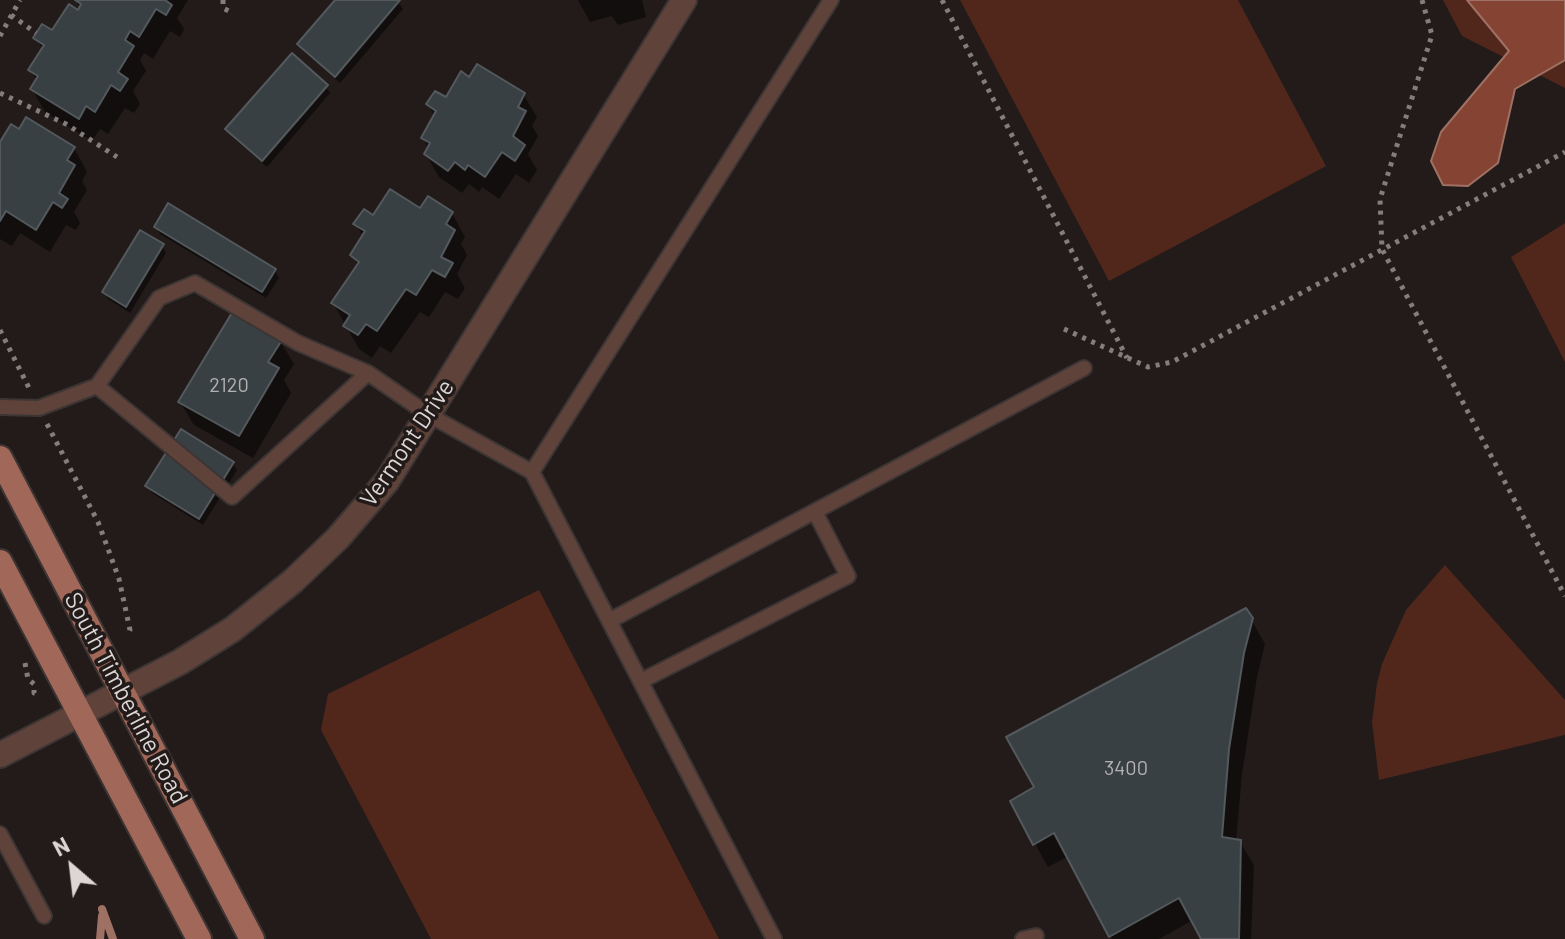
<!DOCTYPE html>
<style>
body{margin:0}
#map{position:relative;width:1565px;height:939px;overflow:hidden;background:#221b1a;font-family:Barlow,sans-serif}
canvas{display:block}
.north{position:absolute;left:32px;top:827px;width:80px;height:80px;-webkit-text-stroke:6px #221b1a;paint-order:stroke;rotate:332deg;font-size:22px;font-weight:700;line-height:32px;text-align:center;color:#dcd7d6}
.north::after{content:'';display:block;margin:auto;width:28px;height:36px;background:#dcd7d6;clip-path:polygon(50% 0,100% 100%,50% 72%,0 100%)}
</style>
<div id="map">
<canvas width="1565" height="939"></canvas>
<div class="north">N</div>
</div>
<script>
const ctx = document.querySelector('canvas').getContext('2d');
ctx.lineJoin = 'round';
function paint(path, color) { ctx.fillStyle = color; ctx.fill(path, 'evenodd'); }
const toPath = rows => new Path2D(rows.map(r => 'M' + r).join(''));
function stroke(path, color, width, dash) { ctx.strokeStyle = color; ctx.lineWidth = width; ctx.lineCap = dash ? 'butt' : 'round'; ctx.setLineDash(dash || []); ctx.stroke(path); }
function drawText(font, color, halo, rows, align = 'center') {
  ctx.font = font + ' Barlow,sans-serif'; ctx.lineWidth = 7; ctx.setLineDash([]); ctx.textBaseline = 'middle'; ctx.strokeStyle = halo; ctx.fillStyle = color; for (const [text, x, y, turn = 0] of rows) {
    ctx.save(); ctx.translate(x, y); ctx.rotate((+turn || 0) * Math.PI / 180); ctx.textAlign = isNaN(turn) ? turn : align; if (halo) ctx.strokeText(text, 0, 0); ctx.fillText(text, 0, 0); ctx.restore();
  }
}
const green = toPath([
 [960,0,1238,0,1326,166,1109,281],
 [1443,0,1565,0,1565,88,1462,36],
 [1565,223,1565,362,1511,257],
 [1445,565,1565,700,1565,735,1379,780,1372,722,1377,683,1382,664,1406,610],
 [539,590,719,939,431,939,321,730,328,694]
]);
const water = toPath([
 [1467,0,1565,0,1565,60,1515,89,1498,163,1468,186,1443,185,1431,161,1441,132,1509,51,1467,0]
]);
const shadow = toPath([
 [75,0,188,0,177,18,184,29,180,37,170,31,153,59,144,53,140,60,146,71,133,91,140,104,134,113,125,108,108,134,100,129,92,141,45,112,32,89,37,81,31,70,43,50,36,38,53,33,81,9],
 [337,0,397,0,403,9,340,83,303,51,299,44],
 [578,0,642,0,646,17,618,25,612,16,590,22],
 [470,80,523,94,537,117,532,126,538,136,528,154,537,170,529,183,516,174,499,199,482,187,479,192,469,184,462,193,439,177,426,154,429,149,423,138,435,117,428,104,447,100],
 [325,85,259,160,232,137,228,130],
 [327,88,330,93,267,167,262,163],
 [0,146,74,148,87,172,82,181,87,190,74,212,80,223,76,230,66,225,50,252,20,233,12,246,0,239],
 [168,206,275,271,279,278,266,298,160,234,156,227],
 [421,211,452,213,465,237,461,244,467,255,457,274,465,288,458,299,445,292,429,317,420,312,391,353,380,346,372,358,359,349,333,303,358,266,352,255,363,237,356,224,373,218],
 [162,246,166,253,130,313,108,299,104,292],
 [280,341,294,364,284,380,291,393,253,458,194,425,180,402],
 [233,463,237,470,203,525,152,493,148,486],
 [1246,610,1265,644,1257,677,1242,774,1236,841,1240,842,1254,865,1251,939,1203,939,1193,920,1159,939,1112,939,1069,856,1048,867,1012,802,1037,788]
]);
const stream = toPath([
 [102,909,113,939],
 [100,939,102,916]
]);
const building = toPath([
 [75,0,165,0,172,5,166,15,156,9,139,37,130,31,125,40,134,46,118,72,128,79,120,91,111,85,95,112,86,106,79,119,30,89,38,76,28,70,44,45,33,38,42,24,52,30,69,4,78,10,81,4,75,0],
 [335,0,400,0,335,77,297,44,335,0],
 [292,53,328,85,262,161,225,129,292,53],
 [477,64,525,93,518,107,526,111,513,136,525,145,515,161,502,152,485,177,468,165,465,170,455,162,448,171,424,154,430,143,421,138,436,111,426,104,435,91,446,97,461,71,469,77,477,64],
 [26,117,75,147,67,160,75,165,59,193,68,199,62,208,53,202,36,230,6,211,0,221,0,142,11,124,19,129,26,117],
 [390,189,420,208,428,196,453,212,446,224,455,230,441,257,453,263,445,277,432,270,416,295,406,289,377,331,366,324,358,335,343,326,350,315,331,303,359,262,350,255,365,231,353,224,364,209,373,215,390,189],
 [168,203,276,269,262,292,154,227,168,203],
 [140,230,164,244,126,307,102,292,140,230],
 [233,311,282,340,268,362,279,368,239,436,178,402,233,311],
 [181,429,234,462,199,519,145,486,181,429],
 [1246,608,1253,618,1244,653,1229,749,1222,837,1241,840,1239,939,1201,939,1179,898,1109,937,1054,833,1033,845,1010,801,1034,787,1006,737,1246,608]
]);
const path = toPath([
 [223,0,223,8,229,11],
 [942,0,1127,358],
 [1422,0,1432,35,1380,199,1382,249,1565,596],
 [11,15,36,33],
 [0,36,20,0],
 [0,93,66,124,117,157],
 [1064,329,1148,367,1172,362,1565,152],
 [0,330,30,390],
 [47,424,98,522,107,546,119,579,130,630,128,634],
 [25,663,28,679,34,684,34,693,38,694]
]);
const lane = toPath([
 [97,386,232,497,368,373,429,415,532,472,774,939],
 [0,407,39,408,97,386,159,298,195,283,298,343,368,373],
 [532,472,831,0],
 [609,621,1084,368],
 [641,681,848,576,815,512],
 [0,834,44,916],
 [1023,939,1036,936]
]);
const street = toPath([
 [0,755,180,662,233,629,293,581,338,538,387,481,684,0]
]);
const primary = toPath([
 [0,458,252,939],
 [0,562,199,939]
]);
const numberNames = [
 ["2120",229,385],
 ["3400",1126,768]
];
const streetNames = [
 ["Vermont Drive",407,443,-56],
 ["South Timberline Road",126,698,62]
];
paint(green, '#51271b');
paint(water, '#854433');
stroke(water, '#9f7064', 2);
paint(shadow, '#0007');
stroke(stream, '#9f7064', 8);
paint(building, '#394043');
stroke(building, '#53595c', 2);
stroke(lane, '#3c3534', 18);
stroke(street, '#3c3534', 28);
stroke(primary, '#3c3534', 28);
stroke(path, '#837d7c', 5, [4, 6]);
stroke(lane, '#5f433b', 14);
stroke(street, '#5f433b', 24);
stroke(primary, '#a16758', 24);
drawText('20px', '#b3b1b1', null, numberNames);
drawText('24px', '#dcd7d6', '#221b1a', streetNames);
</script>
